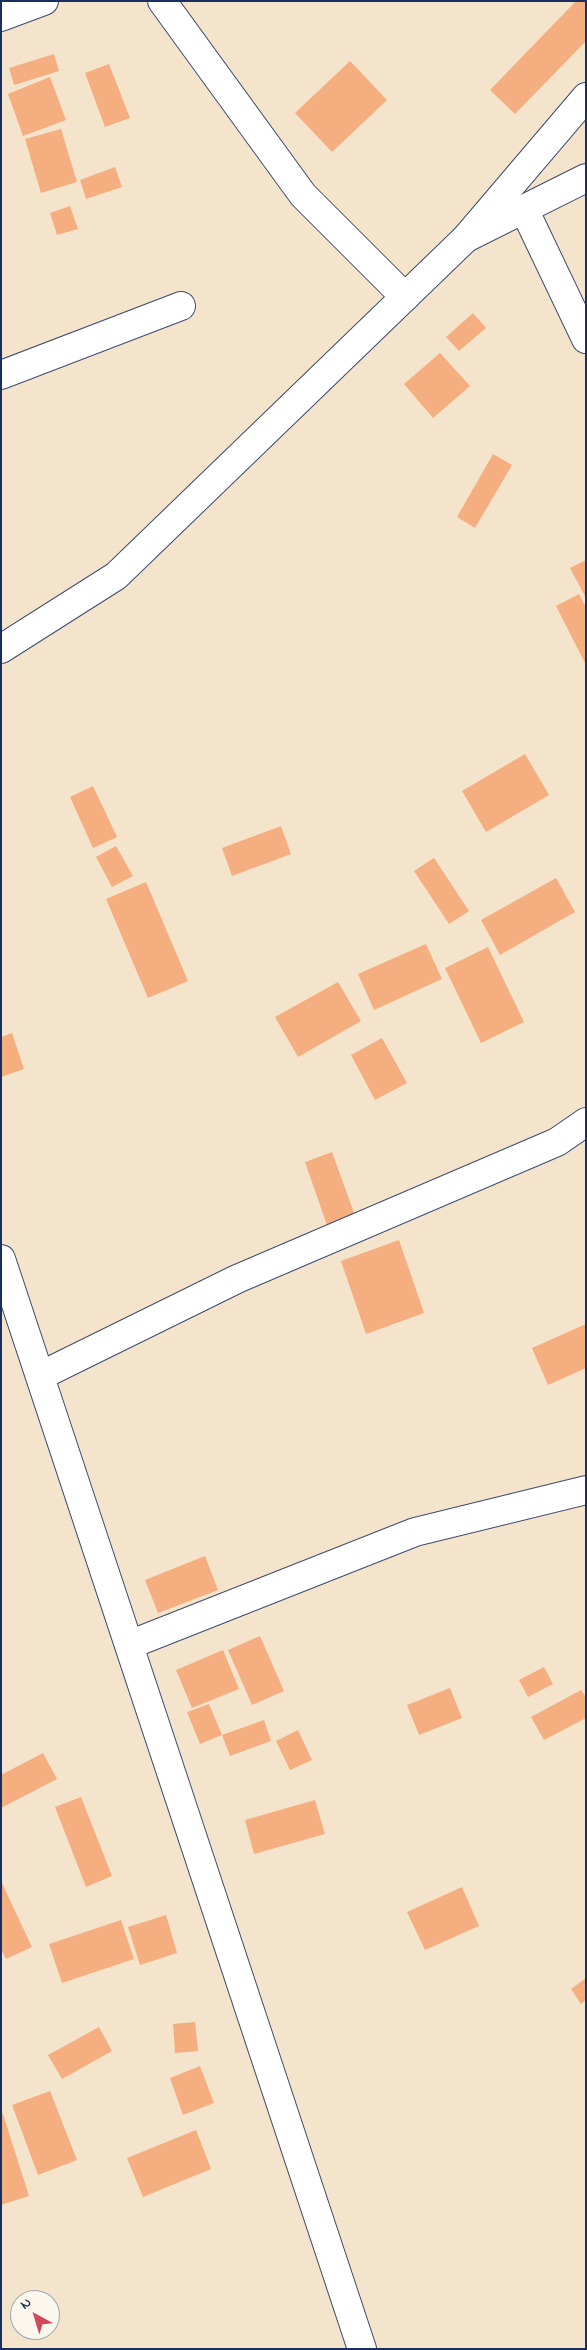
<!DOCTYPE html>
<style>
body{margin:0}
#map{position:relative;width:587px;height:2350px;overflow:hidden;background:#f5e4cc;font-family:"Indie Flower",sans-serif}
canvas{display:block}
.frame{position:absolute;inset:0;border:2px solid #1b2f5e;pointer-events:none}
.north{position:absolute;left:10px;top:2290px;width:50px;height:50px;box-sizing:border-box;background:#fbf7ec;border:1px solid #a1a7b3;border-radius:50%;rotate:321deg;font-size:14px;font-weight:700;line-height:20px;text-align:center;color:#1b2f5e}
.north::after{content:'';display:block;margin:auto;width:18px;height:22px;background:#d1495b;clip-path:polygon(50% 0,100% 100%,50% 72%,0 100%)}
</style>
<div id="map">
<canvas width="587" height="2350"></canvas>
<div class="frame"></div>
<div class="north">N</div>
</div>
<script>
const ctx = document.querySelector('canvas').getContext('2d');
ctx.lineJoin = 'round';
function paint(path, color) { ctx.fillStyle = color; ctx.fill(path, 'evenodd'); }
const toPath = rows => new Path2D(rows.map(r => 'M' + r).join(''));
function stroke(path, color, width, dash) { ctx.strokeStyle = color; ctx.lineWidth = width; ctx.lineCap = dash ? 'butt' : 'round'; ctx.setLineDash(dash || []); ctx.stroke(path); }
const building = toPath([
 [576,1,586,1,586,41,515,114,490,90],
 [54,54,59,71,14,85,9,68],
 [350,61,387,100,332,152,295,113],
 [109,64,130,118,105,127,85,73],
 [50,77,66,120,23,136,8,94],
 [61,129,77,182,41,193,25,139],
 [115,167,122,187,86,199,80,180],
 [70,206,78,229,57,235,50,213],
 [473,313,486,328,459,351,446,337],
 [440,353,470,386,433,418,404,384],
 [493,454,512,465,475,528,457,517],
 [586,560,586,598,570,568],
 [579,594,586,607,586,665,556,606],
 [525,754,549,795,486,832,462,791],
 [93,786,117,837,93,848,70,797],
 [281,826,291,854,232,876,222,848],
 [116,846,133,876,112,887,96,857],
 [434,858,469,911,449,924,414,871],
 [556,878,575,912,500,955,481,920],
 [146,882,188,981,148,998,106,899],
 [426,944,442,979,374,1010,358,974],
 [488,947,524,1022,481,1043,445,968],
 [338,982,361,1021,298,1057,275,1017],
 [12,1033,24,1069,1,1077,1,1037],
 [382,1038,407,1083,375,1100,351,1055],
 [332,1152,357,1221,329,1231,305,1162],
 [399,1240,424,1313,366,1334,341,1261],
 [586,1324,586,1368,548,1385,532,1348],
 [205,1556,218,1590,158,1613,145,1580],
 [260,1636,284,1691,252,1705,228,1650],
 [223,1650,239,1689,192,1708,176,1670],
 [544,1667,553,1684,528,1697,519,1680],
 [450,1688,462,1718,419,1735,407,1705],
 [581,1690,586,1697,586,1718,544,1740,531,1717],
 [209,1704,222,1735,200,1744,187,1712],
 [264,1720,271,1741,230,1756,222,1735],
 [298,1730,312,1760,290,1770,276,1741],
 [43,1753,57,1779,1,1808,1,1775],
 [81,1797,112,1876,86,1887,55,1807],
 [315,1800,325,1834,254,1854,245,1820],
 [1,1881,32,1947,6,1959,1,1949],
 [462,1887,479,1926,425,1950,407,1912],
 [166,1915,177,1953,140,1965,128,1927],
 [121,1920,134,1959,62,1983,49,1944],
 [586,1978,586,2000,581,2004,571,1989],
 [195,2022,198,2051,175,2053,173,2024],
 [99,2027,112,2051,62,2079,48,2055],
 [200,2066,214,2103,183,2115,170,2078],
 [50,2091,77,2160,38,2175,12,2105],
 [1,2114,3,2114,29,2196,1,2205],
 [196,2130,211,2169,143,2197,127,2158]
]);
const minor = toPath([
 [162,1,303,195,405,297],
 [1,17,44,1],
 [524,209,586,339],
 [466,238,586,178],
 [1,375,181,306],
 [1,1259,362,2349],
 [40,1376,237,1279,557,1142,586,1122],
 [129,1645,415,1532,586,1490]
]);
const tertiary = toPath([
 [1,649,116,576,466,238,586,97]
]);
paint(building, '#f4ae80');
stroke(minor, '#3c4a6e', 30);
stroke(tertiary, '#3c4a6e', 30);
stroke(minor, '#fff', 28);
stroke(tertiary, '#fff', 28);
</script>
